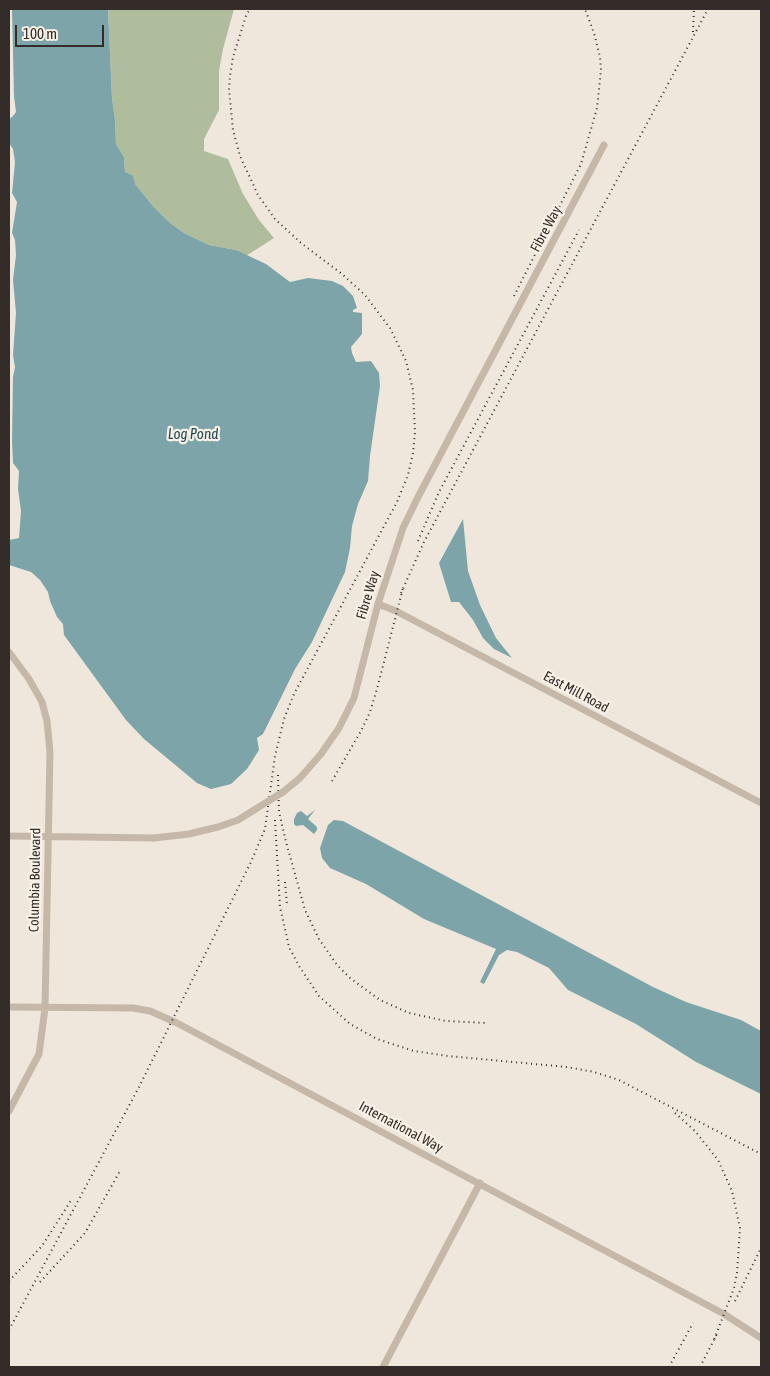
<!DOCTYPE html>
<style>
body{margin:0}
#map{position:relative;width:770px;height:1376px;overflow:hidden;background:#efe7dc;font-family:"Asap Condensed",sans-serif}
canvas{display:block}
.frame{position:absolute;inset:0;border:10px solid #342c28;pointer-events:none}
.scale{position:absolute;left:15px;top:25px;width:89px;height:22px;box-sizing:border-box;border:2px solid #342c28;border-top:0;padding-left:6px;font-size:15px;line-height:18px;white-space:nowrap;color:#342c28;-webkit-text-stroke:4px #f7f1e7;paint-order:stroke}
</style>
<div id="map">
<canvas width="770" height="1376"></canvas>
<div class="frame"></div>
<div class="scale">100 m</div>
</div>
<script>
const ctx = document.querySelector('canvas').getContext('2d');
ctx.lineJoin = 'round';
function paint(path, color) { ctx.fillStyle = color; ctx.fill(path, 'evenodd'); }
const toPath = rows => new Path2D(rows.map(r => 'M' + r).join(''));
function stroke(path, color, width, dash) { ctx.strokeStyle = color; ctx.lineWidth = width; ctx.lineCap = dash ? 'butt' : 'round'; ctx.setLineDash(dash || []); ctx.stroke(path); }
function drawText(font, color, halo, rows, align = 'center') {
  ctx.font = font + ' "Asap Condensed",sans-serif'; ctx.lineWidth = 4.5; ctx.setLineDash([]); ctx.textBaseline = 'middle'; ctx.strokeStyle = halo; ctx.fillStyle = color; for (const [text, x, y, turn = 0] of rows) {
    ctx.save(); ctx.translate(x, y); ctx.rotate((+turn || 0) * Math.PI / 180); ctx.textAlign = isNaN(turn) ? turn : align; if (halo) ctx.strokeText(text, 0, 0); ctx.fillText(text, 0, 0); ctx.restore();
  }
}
const green = toPath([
 [108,9,234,9,223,49,219,71,219,110,204,139,204,151,228,159,243,194,259,220,274,238,246,256,236,250,209,245,184,233,169,222,153,206,125,172,124,157,116,144,115,120,112,98]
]);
const water = toPath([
 [12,9,108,9,112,98,115,120,116,144,124,157,125,172,133,176,135,184,153,206,169,222,184,233,209,245,236,250,266,264,290,282,308,278,332,281,343,286,353,296,357,308,353,310,353,312,362,313,362,334,351,347,352,353,356,362,371,361,379,373,380,386,370,456,368,481,358,504,352,526,350,548,345,572,312,642,295,669,263,734,257,738,259,750,247,769,231,784,211,789,197,783,144,739,126,720,64,635,63,624,57,617,50,601,48,592,40,580,31,572,9,565,9,540,19,538,21,511,18,489,19,471,13,463,12,441,13,377,15,367,13,355,16,313,13,280,16,255,15,240,12,233,17,202,12,193,15,162,13,149,9,143,9,119,12,117,16,112,14,96],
 [463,519,468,571,480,605,496,638,512,658,494,649,483,638,473,620,459,602,451,602,439,563],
 [315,810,308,819,317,827,317,830,314,834,303,825,296,826,294,824,294,819,297,813,301,811,307,816],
 [334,820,343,821,653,987,686,1002,741,1020,761,1031,761,1094,696,1062,636,1024,568,990,549,968,517,952,507,950,499,955,484,984,480,982,496,949,424,919,366,884,330,868,322,858,320,848,328,825]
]);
const minor = toPath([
 [378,604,396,611,761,803],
 [9,652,29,679,42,702,47,721,50,752,45,1008,39,1054,9,1111],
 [283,792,300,778,321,754,339,728,354,698,378,604,403,528,418,497,604,145],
 [9,836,154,838],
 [9,1007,133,1008,150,1011,177,1023,724,1314,761,1338],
 [383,1367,480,1183]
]);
const rail = toPath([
 [693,32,694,9],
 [514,296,581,164,597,108,601,70,600,57,594,33,585,9],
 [418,541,439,492,579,230],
 [401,593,424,542,708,9],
 [278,775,279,812,286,842,305,910,319,939,337,965,350,978,380,1000,409,1013,446,1021,487,1023],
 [332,781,361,731,370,712,377,689,403,588],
 [275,820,280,907,289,947,299,966,319,996,350,1024,377,1039,414,1051,448,1056,567,1067,594,1072,619,1080,761,1154],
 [285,882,287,905],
 [675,1113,695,1131,718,1160,732,1191,740,1228,737,1273,734,1288,714,1340],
 [9,1281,42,1246,72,1199],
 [40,1282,85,1233,120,1171],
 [735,1301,761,1248],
 [9,1330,139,1087,251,862,265,829,275,756,284,719,294,694,397,502,408,475,413,453,415,432,413,390,406,361,390,328,365,295,342,274,301,243,275,219,258,195,240,156,233,130,229,89,230,76,233,57,246,16,250,9],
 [669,1367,693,1323],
 [700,1367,717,1334]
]);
const minorBridge = toPath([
 [154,838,189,834,218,827,238,820,283,792]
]);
const streetNames = [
 ["Fibre Way",546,229,-62],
 ["Fibre Way",368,595,-73],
 ["East Mill Road",576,692,28],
 ["Columbia Boulevard",35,880,-89],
 ["International Way",401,1127,28]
];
const waterNames = [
 ["Log Pond",193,434]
];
paint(green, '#b0bd9d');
paint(water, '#7da5a9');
stroke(minor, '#c6b8a9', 7);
stroke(rail, '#342c28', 2, [1, 4]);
stroke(minorBridge, '#c6b8a9', 7);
drawText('14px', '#342c28', '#f7f1e7', streetNames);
drawText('italic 15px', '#224b51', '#f7f1e7', waterNames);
</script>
